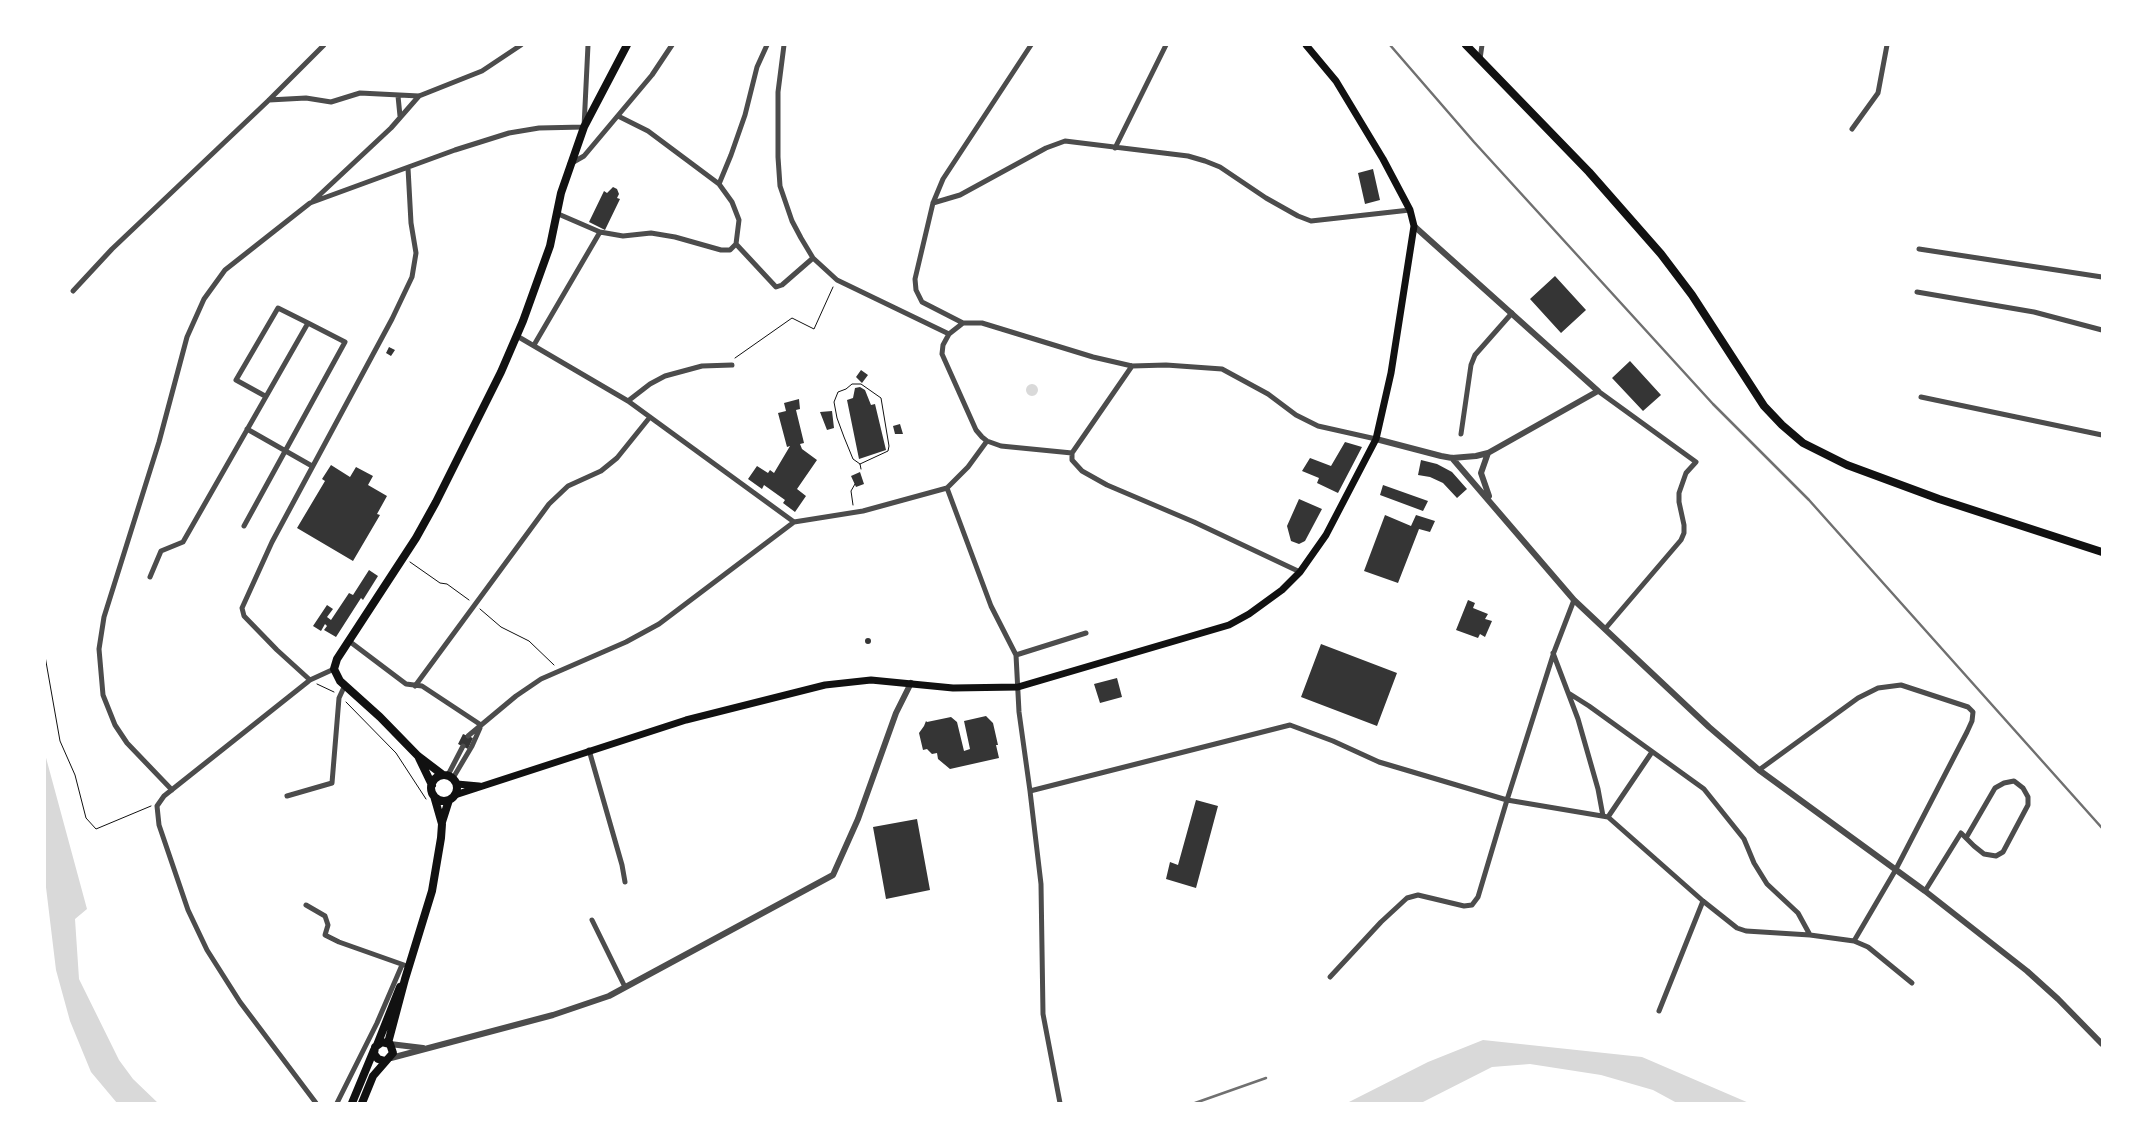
<!DOCTYPE html>
<style>
body{margin:0}
#map{position:relative;width:2147px;height:1148px;overflow:hidden;background:#fff;font-family:Lato,sans-serif}
canvas{display:block}
.frame{position:absolute;inset:0;border:46px solid #fff;pointer-events:none}
</style>
<div id="map">
<canvas width="2147" height="1148"></canvas>
<div class="frame"></div>
</div>
<script>
const ctx = document.querySelector('canvas').getContext('2d');
ctx.lineJoin = 'round';
function paint(path, color) { ctx.fillStyle = color; ctx.fill(path, 'evenodd'); }
const toPath = rows => new Path2D(rows.map(r => 'M' + r).join(''));
function stroke(path, color, width, dash) { ctx.strokeStyle = color; ctx.lineWidth = width; ctx.lineCap = dash ? 'butt' : 'round'; ctx.setLineDash(dash || []); ctx.stroke(path); }
const water = toPath([
 '1026 390a6 6 0 1 1 12 0a6 6 0 1 1-12 0Z',
 [45,754,87,909,75,919,79,979,119,1060,133,1079,158,1103,117,1103,91,1072,70,1021,56,970,45,879],
 [1483,1040,1642,1057,1749,1103,1677,1103,1653,1090,1601,1075,1530,1064,1492,1067,1421,1103,1347,1103,1428,1062]
]);
const building = toPath([
 [1373,169,1380,200,1365,204,1358,173],
 [613,187,617,189,619,194,617,198,620,199,605,230,589,222,604,191,607,193],
 [1555,276,1586,310,1561,333,1530,299],
 [389,347,395,350,391,356,386,353],
 [1630,361,1661,395,1643,411,1612,378],
 [861,370,868,375,862,383,856,377],
 [860,387,865,390,871,405,875,404,886,450,859,459,847,400,853,398,855,388],
 [799,399,800,409,796,410,804,443,800,444,802,449,817,460,797,489,806,496,795,512,783,503,785,500,764,485,762,489,748,479,757,466,768,473,770,470,774,473,790,446,787,447,778,413,786,411,784,403],
 [832,411,834,428,827,430,820,412],
 [900,424,903,434,895,434,893,426],
 [1345,442,1362,447,1338,493,1317,483,1319,478,1302,471,1310,458,1331,466],
 [1421,460,1437,464,1452,472,1467,489,1457,498,1443,483,1430,477,1418,475],
 [331,465,350,477,356,467,373,476,368,485,387,496,377,514,380,515,353,561,297,528,325,481,322,479],
 [860,472,864,484,856,487,851,476],
 [1383,485,1428,501,1423,511,1380,495],
 [1299,499,1322,509,1305,541,1299,544,1291,541,1287,526],
 [1385,515,1411,526,1416,515,1435,521,1430,532,1419,529,1398,583,1364,571],
 [369,570,378,576,363,600,361,598,336,637,324,630,327,626,325,624,321,631,313,626,327,605,333,609,327,617,331,620,349,593,353,595],
 [1468,600,1475,603,1473,608,1488,614,1485,619,1492,621,1485,637,1480,634,1478,638,1456,630],
 '865 641a3 3 0 1 1 6 0a3 3 0 1 1-6 0Z',
 [1321,644,1397,673,1377,726,1301,697],
 [1117,678,1122,697,1100,703,1094,684],
 [986,716,993,723,998,745,996,745,999,758,950,769,938,759,937,753,932,754,927,749,923,750,919,733,924,726,926,721,927,722,951,717,957,722,964,751,970,749,964,721],
 [463,734,473,738,468,749,458,744],
 [1196,800,1218,806,1196,888,1166,879,1170,862,1178,865],
 [917,819,930,890,886,899,873,827]
]);
const path = toPath([
 [735,358,792,318,814,329,833,287],
 [860,464,888,451,889,446,881,398,861,384,852,384,846,389,838,392,834,402,837,418,844,437,853,459,860,464,861,469],
 [853,505,851,491,855,484],
 [410,562,440,583,447,584,469,600],
 [480,609,501,627,529,641,554,665],
 [45,656,60,741,75,775,86,818,96,829,151,806],
 [317,684,334,692],
 [346,702,396,753,426,799]
]);
const minor = toPath([
 [784,45,778,92,778,157,780,186,792,221,801,238,813,258,837,280,949,334],
 [1480,59,1482,45],
 [398,96,400,116],
 [269,100,306,98,331,102,360,93,419,96,482,71,521,45],
 [618,116,648,131,719,184,732,202,739,220,736,244],
 [1852,129,1878,93,1887,45],
 [1115,148,1166,45],
 [570,164,584,156,652,75,672,45],
 [719,184,731,155,745,115,757,67,767,45],
 [313,201,391,128,419,96],
 [933,203,960,195,1046,148,1065,141,1188,156,1205,161,1220,167,1266,198,1298,216,1311,221,1410,210],
 [600,232,623,236,651,233,675,237,721,250,730,250,736,244],
 [736,244,776,287,782,285,813,258],
 [1919,249,2102,277],
 [73,291,112,249,269,100,324,45],
 [1917,292,2034,312,2102,330],
 [963,323,922,302,916,290,915,279,933,203,943,179,1031,45],
 [517,336,628,401,794,522],
 [534,345,600,232,556,213],
 [1598,391,1696,462,1686,473,1679,493,1679,502,1684,525,1684,533,1681,540,1605,629],
 [1921,397,2102,435],
 [628,401,650,384,665,376,702,366,732,365],
 [247,429,312,466],
 [1461,434,1471,365,1475,355,1512,313],
 [1072,453,1001,446,987,441,982,437,976,430,942,354,943,345,949,334,963,323,982,323,1093,357,1132,366,1166,365,1222,369,1268,394,1296,415,1318,426,1376,439],
 [1072,453,1072,460,1082,471,1107,485,1194,522,1300,572],
 [1072,453,1132,366],
 [947,488,991,606,1016,655,1019,712,1030,791,1041,884,1043,1014,1060,1103],
 [244,526,345,342,308,323],
 [150,577,161,551,183,542,308,323,278,308,236,380,265,396],
 [349,641,406,684,422,686,481,725],
 [1553,653,1578,719,1598,789,1603,816],
 [1016,655,1086,633],
 [310,680,277,650,244,616,242,608,272,542,392,319,412,277,416,253,411,223,408,168],
 [415,686,549,504,568,486,601,471,617,458,650,417],
 [1570,694,1589,706,1704,789,1744,839,1754,863,1767,884,1798,913,1810,935],
 [468,736,516,696,541,679,626,642,659,624,794,522,863,511,947,488,968,467,987,441],
 [589,750,622,865,625,882],
 [1759,770,1858,698,1878,688,1901,685,1968,707,1973,712,1972,721,1967,732,1895,871,1854,941],
 [448,775,463,746],
 [453,778,472,746,480,728],
 [172,790,127,743,115,725,103,695,99,649,104,617,159,442,187,337,204,299,225,270,310,203,455,150,509,133,539,128,584,127,588,45],
 [1030,791,1290,725,1333,741,1379,762,1507,800,1608,817,1703,901,1737,928,1746,931,1810,935,1854,941,1868,947,1912,983],
 [287,796,332,783,339,698,345,685],
 [1608,817,1652,752],
 [1925,891,1961,833,1974,846,1984,854,1996,856,2003,852,2028,805,2028,797,2023,788,2014,781,2004,783,1995,788,1966,838],
 [306,905,325,916,328,925,325,935,339,942,404,965],
 [592,920,625,987],
 [1330,977,1381,922,1407,898,1418,895,1464,906,1472,905,1478,897,1507,800,1554,652,1574,600],
 [1659,1011,1703,901],
 [316,1103,240,1002,207,950,188,910,159,825,157,806,164,796,310,680,334,669],
 [337,1103,377,1023,402,965]
]);
const tertiary = toPath([
 [1376,439,1441,456,1452,458,1476,456,1488,453,1598,391,1414,226],
 [1488,453,1481,473,1489,496],
 [1452,458,1574,600,1709,727,1759,770,1925,891,2027,971,2058,999,2102,1044],
 [390,1044,423,1048],
 [391,1058,553,1015,609,996,833,875,858,819,896,713,911,683]
]);
const secondary = toPath([
 [457,784,479,786],
 [455,795,686,720,825,685,871,680,953,688,1018,687,1229,625,1249,614,1282,590,1300,572,1326,535,1376,439,1391,373,1414,226,1410,210,1383,159,1336,81,1306,45]
]);
const primary = toPath([
 [1466,45,1589,172,1661,254,1692,295,1764,406,1782,425,1803,443,1847,465,1939,499,2102,552],
 [419,758,432,785],
 [443,775,418,756,380,717,340,681,334,669,337,659,416,538,436,502,501,372,523,321,550,246,561,193,584,127,627,45],
 '431 788a13 13 0 1 1 26 0a13 13 0 1 1-26 0Z',
 [442,822,449,800],
 [388,1043,405,979,432,891,441,838,442,824,434,796],
 [377,1045,400,987],
 [352,1103,374,1050],
 [362,1103,373,1076,393,1053,390,1044,382,1042,375,1047,374,1054,378,1059,385,1061]
]);
const rail = toPath([
 [1390,45,1474,142,1713,404,1809,500,2102,828],
 [1195,1103,1266,1078]
]);
paint(water, '#d9d9d9');
paint(building, '#353535');
stroke(path, '#111', 1);
stroke(minor, '#4c4c4c', 5);
stroke(tertiary, '#4c4c4c', 6);
stroke(secondary, '#111', 7);
stroke(primary, '#111', 8);
stroke(rail, '#707070', 2.5);
</script>
